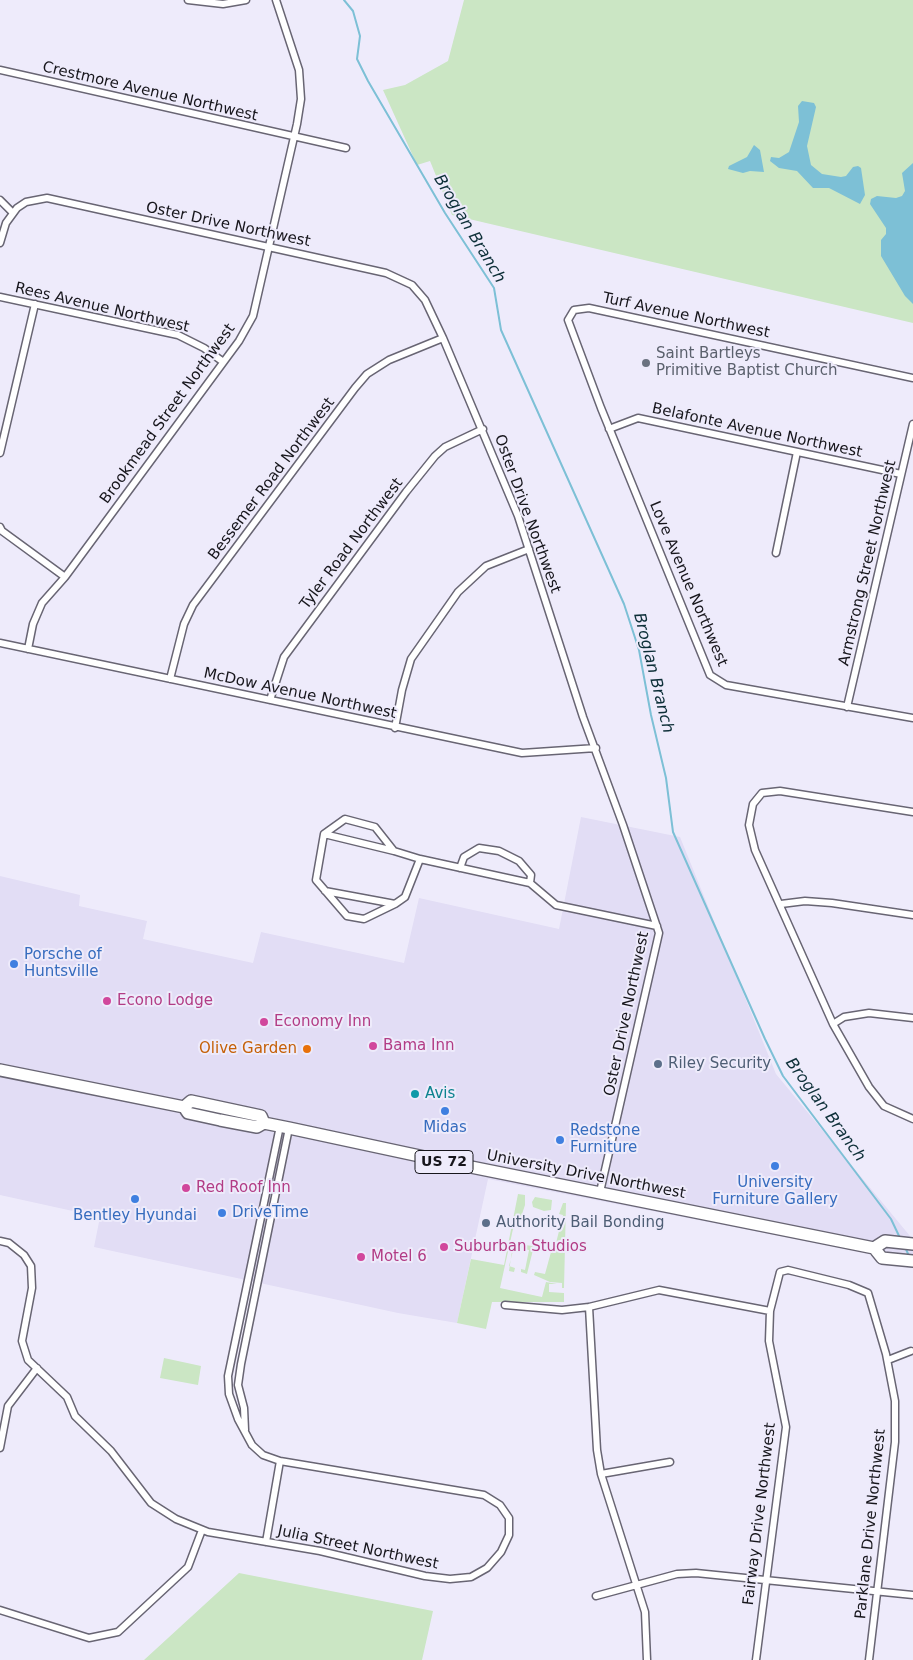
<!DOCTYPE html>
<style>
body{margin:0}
canvas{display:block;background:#eeebfb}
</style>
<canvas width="913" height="1660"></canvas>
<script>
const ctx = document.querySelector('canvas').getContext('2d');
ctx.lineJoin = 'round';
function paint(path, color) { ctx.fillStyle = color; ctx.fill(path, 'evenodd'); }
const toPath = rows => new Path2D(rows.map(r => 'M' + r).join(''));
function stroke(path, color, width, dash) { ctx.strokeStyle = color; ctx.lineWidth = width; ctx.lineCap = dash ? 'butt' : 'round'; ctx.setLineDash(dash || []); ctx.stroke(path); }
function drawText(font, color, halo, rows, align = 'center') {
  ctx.font = font + ' "DejaVu Sans",sans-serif'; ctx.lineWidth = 4; ctx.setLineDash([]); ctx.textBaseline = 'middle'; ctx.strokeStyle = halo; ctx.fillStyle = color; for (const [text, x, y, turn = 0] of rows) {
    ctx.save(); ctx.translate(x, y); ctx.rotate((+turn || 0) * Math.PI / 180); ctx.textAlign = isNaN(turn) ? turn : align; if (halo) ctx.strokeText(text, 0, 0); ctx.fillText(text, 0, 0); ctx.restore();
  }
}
const built = toPath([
 [581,817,680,837,776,1074,910,1236,913,1243,913,1262,488,1179,457,1323,398,1313,94,1247,100,1217,0,1195,0,876,80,895,79,906,147,921,143,939,253,963,261,932,404,963,419,898,559,929]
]);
const green = toPath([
 [464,0,913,0,913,323,452,215,430,161,417,165,383,90,405,85,448,61],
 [518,1194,525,1195,525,1205,521,1217,513,1229,500,1288,542,1297,546,1282,557,1284,549,1284,549,1292,564,1293,564,1302,492,1302,486,1329,457,1323,471,1259,504,1265],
 [535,1197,552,1200,551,1210,544,1211,533,1207,532,1202],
 [563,1203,566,1203,564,1288,562,1288,562,1283,550,1282,534,1275,535,1272,545,1274,551,1252,554,1251,563,1215,559,1214],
 [513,1244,534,1246,527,1274,521,1272,521,1269,525,1270,529,1250,514,1247,509,1266,515,1268,514,1272,509,1271],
 [164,1358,201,1366,198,1385,160,1378],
 [239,1573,433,1611,422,1660,144,1660]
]);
const water = toPath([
 [802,101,814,103,816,107,807,146,811,165,822,174,841,177,846,176,853,167,858,166,861,168,865,195,860,204,829,188,813,188,797,171,779,168,770,161,771,157,779,158,789,152,799,122,798,106],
 [754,145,760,150,764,172,750,171,743,173,728,169,729,166,747,157],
 [913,163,913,304,905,296,881,256,881,240,886,234,886,228,870,204,871,199,877,196,896,198,902,196,905,191,902,173]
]);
const stream = toPath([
 [344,0,353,11,360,36,357,59,368,81,445,213,494,288,501,330,624,604,639,650,651,715,666,778,673,832,765,1039,783,1076,891,1219,900,1238],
 [905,1247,909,1256]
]);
const street = toPath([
 [188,0,223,4,246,0],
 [0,70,346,148],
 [0,200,13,213],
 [0,243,6,223,17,208,26,202,47,198,386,273,412,285,425,300,443,338,518,516,583,717,623,825,659,933,600,1192],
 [0,297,178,335,204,348,222,361],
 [913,378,589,308,574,310,568,320,601,408,710,675,726,685,913,718],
 [609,429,638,418,901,474],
 [0,453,35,304],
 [0,527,2,531,65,577],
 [776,553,797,452],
 [0,643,522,753,596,748],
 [28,649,33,624,42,603,65,577,239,341,253,316,297,124,301,99,299,70,276,0],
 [170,679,184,624,193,605,355,388,367,374,389,360,443,338],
 [270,700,284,657,406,492,435,456,445,447,483,429],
 [847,707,913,424],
 [395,728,402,690,411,659,458,592,486,566,529,549],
 [913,812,780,791,762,793,753,804,749,825,755,850,833,1024,869,1087,884,1106,913,1119],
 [324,834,394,851],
 [460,868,464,857,479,848,499,851,519,861,531,875,530,883],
 [325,891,395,904,405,897,420,859],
 [395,904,364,919,347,916,316,880,324,834,345,819,375,827,394,851,420,859,530,883,556,905,657,926],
 [781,904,805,901,832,903,913,915],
 [833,1024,844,1017,869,1013,913,1018],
 [0,1241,9,1243,24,1255,31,1266,32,1288,22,1341,28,1360,67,1397,75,1416,111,1451,151,1503,176,1519,208,1532,320,1551,425,1576,450,1579,471,1577,487,1568,501,1552,509,1535,509,1518,500,1505,484,1495,280,1461,263,1455,252,1445,238,1419,229,1394,228,1376,280,1126],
 [505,1305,562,1310,589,1307,659,1290,770,1311],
 [589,1307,597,1450,601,1474,645,1612,647,1660],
 [888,1360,911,1351],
 [245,1430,244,1408,238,1385,241,1364,289,1128],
 [0,1448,8,1406,37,1368],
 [601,1474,670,1462],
 [266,1542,280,1461],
 [596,1596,677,1574,696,1573,913,1595],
 [0,1610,89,1638,118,1632,188,1567,202,1530],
 [756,1660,786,1427,769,1341,770,1311,780,1272,788,1270,849,1285,868,1293,886,1354,895,1401,895,1442,869,1660]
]);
const highway = toPath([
 [0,1070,184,1107,191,1101,261,1116,264,1123],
 [184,1107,188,1113,220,1120,257,1127,264,1123,289,1128,471,1167,874,1248,882,1258,913,1261],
 [874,1248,885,1241,913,1244]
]);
const markers = [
 [646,363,5,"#6b7280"],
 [14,964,5,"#3f7fe0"],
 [107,1001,5,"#d1479c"],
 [264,1022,5,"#d1479c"],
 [373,1046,5,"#d1479c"],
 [307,1049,5,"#e8710a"],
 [658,1064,5,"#5c6f8a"],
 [415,1094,5,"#0f9aa8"],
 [445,1111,5,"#3f7fe0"],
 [560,1140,5,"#3f7fe0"],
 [775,1166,5,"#3f7fe0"],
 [186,1188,5,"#d1479c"],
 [135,1199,5,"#3f7fe0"],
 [222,1213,5,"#3f7fe0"],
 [486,1223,5,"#5c6f8a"],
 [444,1247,5,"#d1479c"],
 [361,1257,5,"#d1479c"]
];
const shields = [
 [444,1162,58]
];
const shieldNames = [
 ["US 72",444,1162]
];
const streetNames = [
 ["Crestmore Avenue Northwest",150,92,13],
 ["Oster Drive Northwest",228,225,12],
 ["Rees Avenue Northwest",102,308,13],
 ["Turf Avenue Northwest",686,316,12],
 ["Brookmead Street Northwest",168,414,-54],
 ["Belafonte Avenue Northwest",757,431,12],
 ["Bessemer Road Northwest",272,479,-53],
 ["Oster Drive Northwest",527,514,70],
 ["Tyler Road Northwest",352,544,-53],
 ["Armstrong Street Northwest",868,563,-77],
 ["Love Avenue Northwest",688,584,67],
 ["McDow Avenue Northwest",300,694,12],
 ["Oster Drive Northwest",627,1014,-78],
 ["University Drive Northwest",586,1175,11],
 ["Fairway Drive Northwest",760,1514,-83],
 ["Parklane Drive Northwest",871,1524,-84],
 ["Julia Street Northwest",358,1548,12]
];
const worshipNames = [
 ["Saint Bartleys",656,354],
 ["Primitive Baptist Church",656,371]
];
const shopNames = [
 ["Porsche of",24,955],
 ["Huntsville",24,972],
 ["Midas",445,1128,"center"],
 ["Redstone",570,1131],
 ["Furniture",570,1148],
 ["University",775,1183,"center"],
 ["Furniture Gallery",775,1200,"center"],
 ["DriveTime",232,1213],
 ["Bentley Hyundai",135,1216,"center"]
];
const hotelNames = [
 ["Econo Lodge",117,1001],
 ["Economy Inn",274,1022],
 ["Bama Inn",383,1046],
 ["Red Roof Inn",196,1188],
 ["Suburban Studios",454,1247],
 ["Motel 6",371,1257]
];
const foodNames = [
 ["Olive Garden",297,1049]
];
const serviceNames = [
 ["Riley Security",668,1064],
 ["Authority Bail Bonding",496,1223]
];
const cultureNames = [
 ["Avis",425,1094]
];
const waterNames = [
 ["Broglan Branch",469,229,59],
 ["Broglan Branch",653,673,76],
 ["Broglan Branch",825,1110,54]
];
paint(built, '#e2ddf5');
paint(green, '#cbe6c4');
paint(water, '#7dc0d6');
stroke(stream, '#7dc0d6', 2);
stroke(street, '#686573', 9);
stroke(highway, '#686573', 14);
stroke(street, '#fff', 6);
stroke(highway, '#fff', 11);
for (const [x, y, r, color] of markers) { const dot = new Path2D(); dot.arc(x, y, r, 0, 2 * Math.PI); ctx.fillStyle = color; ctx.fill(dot); stroke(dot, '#eeebfb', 2); }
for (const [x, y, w] of shields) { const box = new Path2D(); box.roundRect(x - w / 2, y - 11.5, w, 23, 4); ctx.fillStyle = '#eeebfb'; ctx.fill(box); stroke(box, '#17161c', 1); }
drawText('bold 14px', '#17161c', null, shieldNames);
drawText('15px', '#17161c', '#eeebfb', streetNames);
drawText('15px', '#5b616d', '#eeebfb', worshipNames, 'left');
drawText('15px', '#366cbe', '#eeebfb', shopNames, 'left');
drawText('15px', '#b23c85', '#eeebfb', hotelNames, 'left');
drawText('15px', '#c56008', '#eeebfb', foodNames, 'right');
drawText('15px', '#4e5e75', '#eeebfb', serviceNames, 'left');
drawText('15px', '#0d838f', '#eeebfb', cultureNames, 'left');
drawText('italic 16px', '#0d2f38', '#eeebfb', waterNames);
</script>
